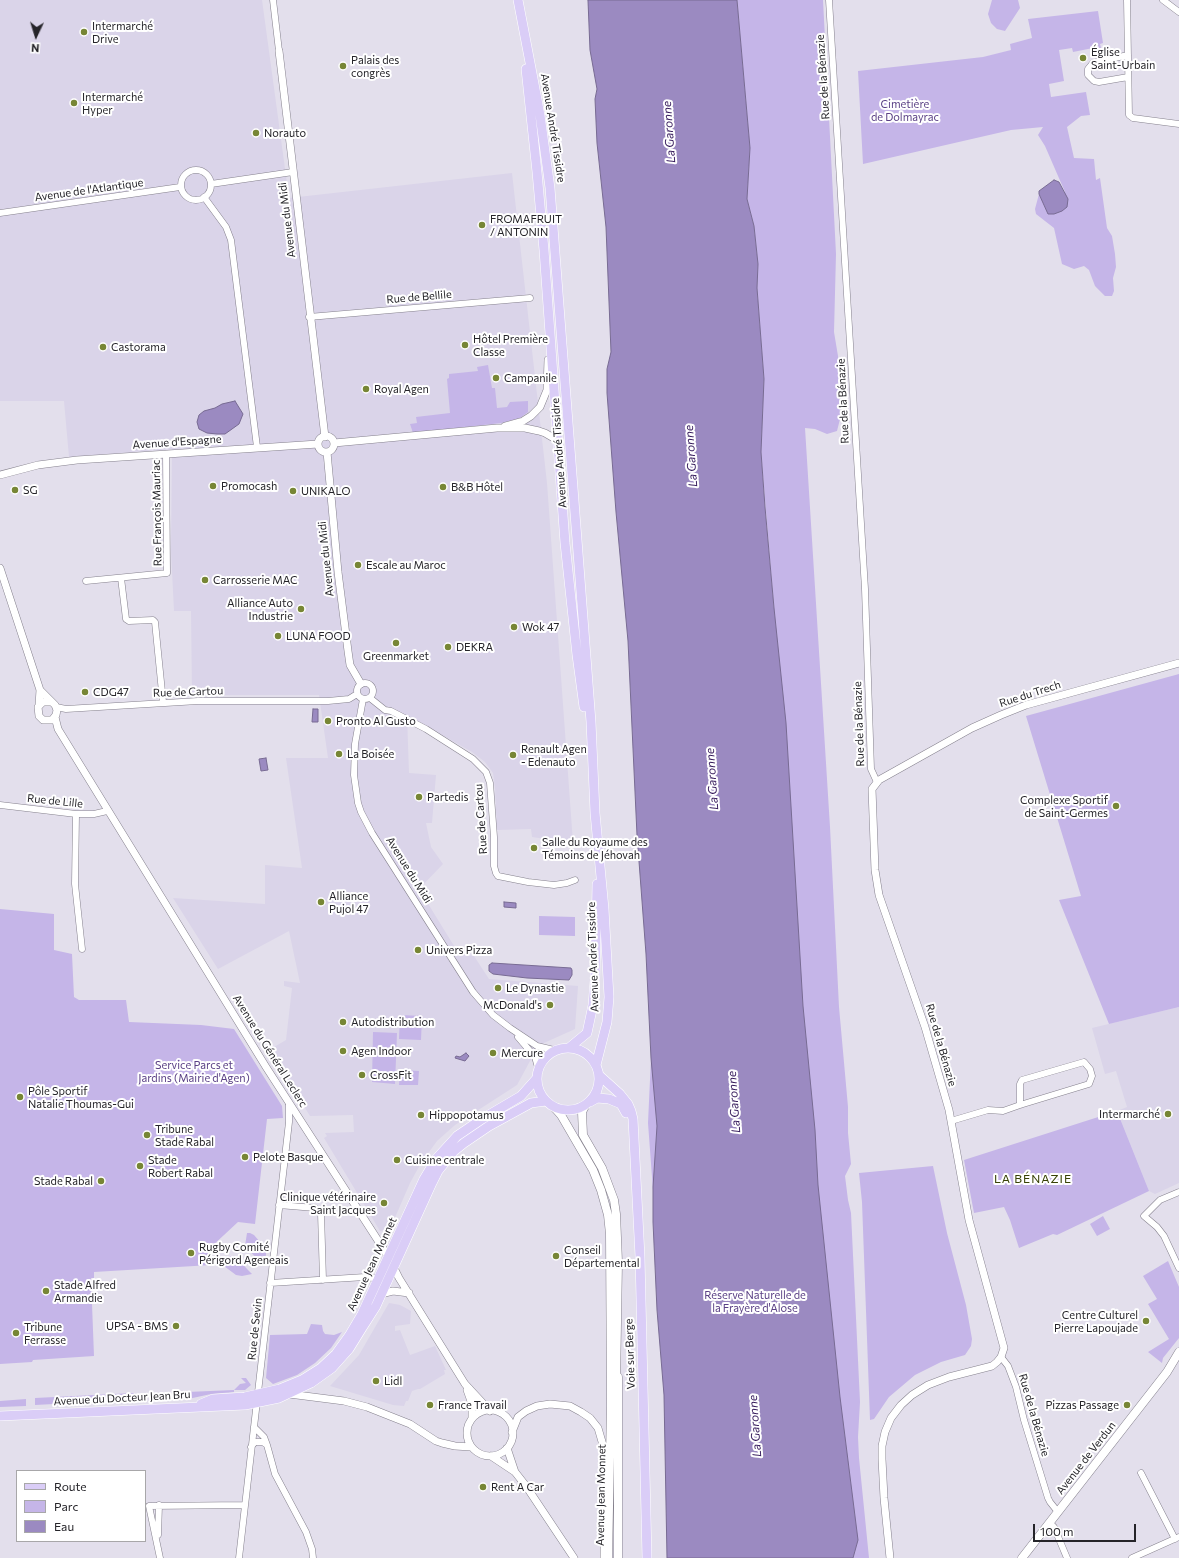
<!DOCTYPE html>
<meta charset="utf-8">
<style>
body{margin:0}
#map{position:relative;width:1179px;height:1558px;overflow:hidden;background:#e3dfec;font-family:Commissioner,sans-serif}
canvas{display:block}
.legend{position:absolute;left:16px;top:1470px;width:130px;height:72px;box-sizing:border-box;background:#fff;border:1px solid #a8a7a9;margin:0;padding:5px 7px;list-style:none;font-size:12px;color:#252429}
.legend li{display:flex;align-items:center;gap:8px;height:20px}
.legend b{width:20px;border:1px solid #a8a7a9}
.north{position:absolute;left:16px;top:16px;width:40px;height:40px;-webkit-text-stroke:3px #fff;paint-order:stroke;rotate:184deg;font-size:11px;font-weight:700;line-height:16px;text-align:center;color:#252429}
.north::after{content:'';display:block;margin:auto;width:14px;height:18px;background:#252429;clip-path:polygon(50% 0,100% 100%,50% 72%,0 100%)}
.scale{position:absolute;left:1033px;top:1524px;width:103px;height:18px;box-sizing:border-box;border:2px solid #252429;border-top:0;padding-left:5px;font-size:12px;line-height:14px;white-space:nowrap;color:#252429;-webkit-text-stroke:3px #fff;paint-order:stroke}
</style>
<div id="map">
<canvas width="1179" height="1558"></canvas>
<ul class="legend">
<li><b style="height:5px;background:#dacdf7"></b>Route</li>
<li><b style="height:11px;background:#c5b5e8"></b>Parc</li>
<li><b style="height:11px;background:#9b8ac1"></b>Eau</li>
</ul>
<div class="north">N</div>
<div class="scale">100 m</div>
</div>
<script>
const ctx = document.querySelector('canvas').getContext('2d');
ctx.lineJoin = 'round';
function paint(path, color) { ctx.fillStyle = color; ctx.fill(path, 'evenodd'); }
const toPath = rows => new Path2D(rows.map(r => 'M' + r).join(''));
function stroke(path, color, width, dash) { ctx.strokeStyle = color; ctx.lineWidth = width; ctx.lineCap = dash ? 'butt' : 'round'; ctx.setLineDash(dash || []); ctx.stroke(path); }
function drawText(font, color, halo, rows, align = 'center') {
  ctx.font = font + ' Commissioner,sans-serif'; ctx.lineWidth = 4; ctx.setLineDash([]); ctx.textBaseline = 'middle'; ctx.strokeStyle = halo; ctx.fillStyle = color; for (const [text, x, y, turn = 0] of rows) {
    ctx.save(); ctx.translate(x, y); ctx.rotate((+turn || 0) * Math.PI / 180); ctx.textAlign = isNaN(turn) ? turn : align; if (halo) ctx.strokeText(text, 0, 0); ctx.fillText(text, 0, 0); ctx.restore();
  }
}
const built = toPath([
 [0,0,262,0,289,198,512,173,547,483,573,843,532,837,531,829,497,830,495,787,493,773,485,762,472,752,407,715,409,773,436,775,432,823,426,823,431,847,443,864,419,889,459,954,474,956,489,979,578,986,575,1029,544,1043,530,1061,517,1085,455,1125,437,1141,421,1163,410,1183,390,1229,380,1231,324,1138,327,1136,325,1133,354,1132,353,1115,310,1116,269,1050,286,1040,292,988,284,986,284,981,300,983,289,931,218,969,173,898,265,904,265,865,302,868,286,758,328,758,319,695,192,695,191,611,174,611,171,551,172,449,69,457,64,401,0,401],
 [1179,1007,1179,1183,1155,1194,1149,1191,1117,1111,1127,1107,1116,1071,1105,1074,1092,1028],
 [389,1303,400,1305,411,1311,410,1324,395,1326,395,1331,400,1330,410,1355,435,1346,446,1370,444,1370,445,1374,420,1389,418,1389,412,1391,408,1401,406,1401,404,1406,393,1405,330,1386,359,1355]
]);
const green = toPath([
 [737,0,823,0,836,254,834,332,838,356,840,419,837,431,827,434,815,429,805,428,830,827,839,1007,848,1107,848,1133,851,1164,845,1176,848,1200,851,1213,860,1402,858,1437,859,1458,869,1558,669,1558,668,1547,664,1395,658,1315,654,1204,648,1123,651,1058,774,608,761,452,764,379,757,288,758,264,754,226,747,199,750,148],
 [992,0,1018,0,1020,8,1005,31,997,29,991,23,988,14],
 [1098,11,1103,43,1100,44,1101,48,1096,49,1095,46,1092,46,1093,48,1073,52,1072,48,1059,50,1064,81,1049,84,1051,97,1086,92,1090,115,1081,116,1067,127,1074,158,1094,159,1096,180,1100,178,1107,228,1112,236,1115,254,1116,267,1113,278,1114,291,1112,296,1105,296,1095,286,1089,270,1084,266,1074,269,1062,264,1054,228,1036,214,1035,209,1039,194,1049,214,1065,192,1045,146,1038,135,1043,127,1011,130,863,164,858,71,983,57,1011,50,1010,44,1032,38,1028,19],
 [488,365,492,388,495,388,497,408,507,407,510,402,528,401,528,412,520,418,501,423,413,433,410,424,417,423,416,417,450,413,447,379,449,378,449,374,478,371,477,367],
 [1179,674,1179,1007,1109,1024,1059,900,1081,896,1026,716],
 [0,909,54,914,54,950,72,954,74,997,79,1000,126,1000,129,1022,201,1025,234,1029,282,1106,283,1118,267,1119,255,1224,238,1222,210,1248,211,1265,94,1272,94,1278,91,1278,94,1356,33,1360,32,1362,0,1364],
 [539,916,575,917,575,936,539,935],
 [400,1015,422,1016,421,1040,399,1039],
 [373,1032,397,1033,395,1084,372,1082],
 [400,1070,419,1071,418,1085,399,1085],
 [1117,1111,1149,1191,1057,1235,1053,1234,1019,1248,1010,1220,1004,1207,974,1213,964,1160],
 [933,1166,947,1233,966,1305,972,1339,971,1346,965,1355,941,1362,915,1375,889,1397,874,1419,870,1420,862,1202,859,1173],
 [1103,1216,1110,1229,1097,1236,1090,1224],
 [247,1233,250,1233,254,1235,266,1249,266,1255,262,1264,245,1246],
 [235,1256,248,1270,252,1274,242,1276,236,1275,224,1266,221,1260,222,1257],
 [1168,1261,1179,1287,1179,1338,1163,1358,1162,1363,1148,1352,1169,1339,1148,1304,1157,1299,1143,1276],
 [311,1324,322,1325,323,1331,325,1334,334,1335,342,1332,331,1348,315,1363,297,1375,273,1384,266,1378,270,1335,307,1334],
 [241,1378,246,1378,251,1385,245,1390,234,1390,234,1392,211,1394,188,1399,187,1392,234,1390,240,1384,246,1383],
 [134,1393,134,1398,69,1401,54,1404,35,1405,35,1398],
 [26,1399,26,1406,0,1407,0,1401]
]);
const water = toPath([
 [588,0,737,0,750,148,747,199,754,226,758,264,757,288,764,379,761,452,765,507,774,608,786,723,803,1006,815,1130,818,1185,840,1397,858,1540,853,1558,667,1558,664,1395,657,1310,653,1222,653,1187,657,1126,651,1058,646,954,637,835,628,641,616,512,607,393,607,369,611,352,606,227,597,143,595,99,597,89,590,50,588,0],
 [1054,180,1059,182,1068,199,1067,207,1062,211,1054,214,1048,214,1039,194,1039,191,1054,180],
 [235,401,243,414,239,424,225,434,217,434,207,433,199,429,197,422,199,415,204,411,215,408,222,404,235,401],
 [313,709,318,709,318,722,312,722,313,709],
 [266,758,268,770,261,771,259,759,266,758],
 [504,902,516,903,516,908,504,907,504,902],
 [492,963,571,968,572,970,572,975,569,980,527,978,493,974,489,971,489,965,492,963],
 [466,1053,469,1056,465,1061,455,1058,456,1056,460,1057,466,1053]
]);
const minor = toPath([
 [273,0,279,51],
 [829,0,865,589,871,769,877,782],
 [1127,0,1129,115,1133,118,1179,124],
 [1163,0,1179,12],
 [1128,55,1093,63,1088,69,1088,75,1094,81,1099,82,1128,77],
 '181 185a15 15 0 1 1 30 0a15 15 0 1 1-30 0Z',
 [211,184,293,172],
 [204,197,226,227,231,240,257,447],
 [0,213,180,187],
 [309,317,530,298],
 [121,578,126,619,129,621,153,620,155,622,163,702],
 [86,581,167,573,166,454],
 '357 691a8 8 0 1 1 16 0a8 8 0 1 1-16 0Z',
 [370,698,385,710,391,711,426,729,473,759,486,772,490,783,494,837,494,866,496,873,498,876,528,882,554,885,567,883,575,880],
 [363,699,355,744,354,775,358,803,361,812,372,833,473,992,493,1015,510,1028,537,1046,554,1050],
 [56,707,66,709,198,701,328,701,349,699,357,694],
 [0,805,76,814,94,814,107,811],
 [76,814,75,884,82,949],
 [518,1037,535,1057,539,1071],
 [951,1121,988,1110,1003,1111,1020,1105,1089,1084,1092,1076,1090,1069,1084,1062,1022,1080,1020,1084,1020,1105],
 [1179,1192,1160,1200,1144,1216,1157,1227,1164,1236,1179,1268],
 [279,1205,315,1208,321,1213,323,1280],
 [270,1283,365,1277,381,1279],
 [1001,1357,1008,1366,1016,1387,1024,1420,1048,1498,1050,1502,1058,1512],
 [254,1427,264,1437,267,1445],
 [251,1447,255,1442,263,1442,267,1445,275,1474,306,1532,312,1549,313,1558],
 [1141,1473,1175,1539],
 [1050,1523,1054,1527,1067,1558],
 [158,1535,159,1505],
 [160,1558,149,1506,245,1505],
 [239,1558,289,1122,289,1103],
 [1132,1558,1179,1537]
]);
const tertiary = toPath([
 [279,51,325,437],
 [505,426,523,421,531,416,540,407,547,390,548,360],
 '318 444a8 8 0 1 1 16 0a8 8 0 1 1-16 0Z',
 [334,443,497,428,525,428,539,431,545,433,557,440],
 [327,452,338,572,348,651,350,665,361,684],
 [0,475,38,465,77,460,318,444],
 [0,568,40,690,39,705],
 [40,690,55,705,57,710,56,715,52,720,43,720,39,716,38,707,43,702,51,702],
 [55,717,58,729,266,1067,388,1256,399,1278,465,1384,490,1411],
 [381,1294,393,1291,409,1293],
 [467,1390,472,1404,472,1418],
 [289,1394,344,1401,367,1407,410,1424,436,1441,442,1443,455,1446,471,1447],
 '467 1433a23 23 0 1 1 46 0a23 23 0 1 1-46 0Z',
 [512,1432,518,1417,526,1411,537,1406,550,1404,570,1406,581,1412,590,1418,598,1428,605,1452,604,1558],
 [507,1448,515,1472],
 [491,1456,515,1472,526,1486,574,1558],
 [890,1558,884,1498,882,1459,882,1446,885,1432,891,1418,901,1405,912,1395,928,1385,949,1377,992,1366,997,1362,1001,1357,1004,1348,969,1220,949,1110,925,1027,879,895,875,870,872,789,879,780,972,728,1001,715,1026,705,1179,663]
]);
const secondary = toPath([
 [553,1106,561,1115,593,1170,601,1190,608,1215,610,1234,611,1406,608,1558],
 [585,1106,582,1112,583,1135,602,1168,614,1200,616,1214,618,1262,616,1383],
 [618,1377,618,1558],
 [1022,1558,1167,1372,1179,1352]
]);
const primary = toPath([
 [518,0,540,115,550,188,591,722,595,813,604,909,609,997,607,1022,596,1065],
 [526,69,537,172,544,250,565,543,577,655,584,707],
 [570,1047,587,1033,593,1005,595,980,597,884],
 '537 1079a31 31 0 1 1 62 0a31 31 0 1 1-62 0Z',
 [600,1076,620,1094,628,1104,631,1111,633,1119,640,1257,647,1558],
 [590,1102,597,1098,609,1099,621,1104,626,1113],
 [201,1404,213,1399,245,1397,280,1389,302,1380,321,1368,336,1354,349,1336,362,1314,424,1179,436,1159,457,1136,482,1119,521,1096,537,1078],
 [0,1416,245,1405,279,1398,311,1383,332,1368,349,1349,362,1328,376,1306,432,1183,438,1171,454,1151,464,1143,489,1126,531,1103,546,1101]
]);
const markers = [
 [84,32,4,"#778635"],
 [1083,58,4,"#778635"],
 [343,66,4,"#778635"],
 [74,103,4,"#778635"],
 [256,133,4,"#778635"],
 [482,225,4,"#778635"],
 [465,345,4,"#778635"],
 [103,347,4,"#778635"],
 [496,378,4,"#778635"],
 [366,389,4,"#778635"],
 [213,486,4,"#778635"],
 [443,487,4,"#778635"],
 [15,490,4,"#778635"],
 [293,491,4,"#778635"],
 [358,565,4,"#778635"],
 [205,580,4,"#778635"],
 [301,609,4,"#778635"],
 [514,627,4,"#778635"],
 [278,636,4,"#778635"],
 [396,643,4,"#778635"],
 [448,647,4,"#778635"],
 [85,692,4,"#778635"],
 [328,721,4,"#778635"],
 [339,754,4,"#778635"],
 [513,755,4,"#778635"],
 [419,797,4,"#778635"],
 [1116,806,4,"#778635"],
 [534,848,4,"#778635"],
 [321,902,4,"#778635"],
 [418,950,4,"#778635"],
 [498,988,4,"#778635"],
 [550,1005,4,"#778635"],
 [343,1022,4,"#778635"],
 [343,1051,4,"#778635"],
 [493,1053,4,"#778635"],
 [362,1075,4,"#778635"],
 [20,1097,4,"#778635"],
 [1168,1114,4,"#778635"],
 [421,1115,4,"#778635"],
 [147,1135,4,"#778635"],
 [245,1157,4,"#778635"],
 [397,1160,4,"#778635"],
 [140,1166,4,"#778635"],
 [101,1181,4,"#778635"],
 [384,1203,4,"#778635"],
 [191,1253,4,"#778635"],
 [556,1256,4,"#778635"],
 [46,1291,4,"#778635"],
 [1146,1321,4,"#778635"],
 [176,1326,4,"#778635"],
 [16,1333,4,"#778635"],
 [376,1381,4,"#778635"],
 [430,1405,4,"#778635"],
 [1127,1405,4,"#778635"],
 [483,1487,4,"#778635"]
];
const poiNames = [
 ["Intermarché",92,26],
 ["Drive",92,39],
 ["Église",1091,52],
 ["Saint-Urbain",1091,65],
 ["Palais des",351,60],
 ["congrès",351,73],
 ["Intermarché",82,97],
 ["Hyper",82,110],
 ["Norauto",264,133],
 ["FROMAFRUIT",490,219],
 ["/ ANTONIN",490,232],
 ["Hôtel Première",473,339],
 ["Classe",473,352],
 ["Castorama",111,347],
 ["Campanile",504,378],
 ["Royal Agen",374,389],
 ["Promocash",221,486],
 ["B&B Hôtel",451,487],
 ["SG",23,490],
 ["UNIKALO",301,491],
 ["Escale au Maroc",366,565],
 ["Carrosserie MAC",213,580],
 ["Alliance Auto",293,603,"right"],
 ["Industrie",293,616,"right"],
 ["Wok 47",522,627],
 ["LUNA FOOD",286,636],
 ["DEKRA",456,647],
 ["Greenmarket",396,656,"center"],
 ["CDG47",93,692],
 ["Pronto Al Gusto",336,721],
 ["Renault Agen",521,749],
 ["- Edenauto",521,762],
 ["La Boisée",347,754],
 ["Partedis",427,797],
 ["Complexe Sportif",1108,800,"right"],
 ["de Saint-Germes",1108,813,"right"],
 ["Salle du Royaume des",542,842],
 ["Témoins de Jéhovah",542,855],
 ["Alliance",329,896],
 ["Pujol 47",329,909],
 ["Univers Pizza",426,950],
 ["Le Dynastie",506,988],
 ["McDonald's",542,1005,"right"],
 ["Autodistribution",351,1022],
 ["Agen Indoor",351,1051],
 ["Mercure",501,1053],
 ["CrossFit",370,1075],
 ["Pôle Sportif",28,1091],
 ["Natalie Thoumas-Gui",28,1104],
 ["Intermarché",1160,1114,"right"],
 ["Hippopotamus",429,1115],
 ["Tribune",155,1129],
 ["Stade Rabal",155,1142],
 ["Pelote Basque",253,1157],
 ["Stade",148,1160],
 ["Robert Rabal",148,1173],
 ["Cuisine centrale",405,1160],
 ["Stade Rabal",93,1181,"right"],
 ["Clinique vétérinaire",376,1197,"right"],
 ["Saint Jacques",376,1210,"right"],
 ["Rugby Comité",199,1247],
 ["Périgord Ageneais",199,1260],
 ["Conseil",564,1250],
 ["Départemental",564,1263],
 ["Stade Alfred",54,1285],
 ["Armandie",54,1298],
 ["Centre Culturel",1138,1315,"right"],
 ["Pierre Lapoujade",1138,1328,"right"],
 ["UPSA - BMS",168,1326,"right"],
 ["Tribune",24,1327],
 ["Ferrasse",24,1340],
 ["Lidl",384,1381],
 ["France Travail",438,1405],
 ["Pizzas Passage",1119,1405,"right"],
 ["Rent A Car",491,1487]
];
const streetNames = [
 ["Rue de la Bénazie",823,77,-94],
 ["Avenue André Tissidre",553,128,81],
 ["Avenue de l'Atlantique",89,190,-8],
 ["Avenue du Midi",287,220,-97],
 ["Rue de Bellile",419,297,-5],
 ["Rue de la Bénazie",843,401,-93],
 ["Avenue d'Espagne",177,442,-4],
 ["Avenue André Tissidre",559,453,-94],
 ["Rue François Mauriac",157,513,-91],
 ["Avenue du Midi",326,559,-96],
 ["Rue de Cartou",188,692,-2],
 ["Rue du Trech",1030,694,-18],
 ["Rue de la Bénazie",859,724,-92],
 ["Rue de Lille",55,801,6],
 ["Rue de Cartou",481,819,-94],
 ["Avenue du Midi",409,870,58],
 ["Avenue André Tissidre",593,957,-92],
 ["Rue de la Bénazie",941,1045,74],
 ["Avenue du Général Leclerc",270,1051,58],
 ["Avenue Jean Monnet",372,1264,-65],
 ["Rue de Sevin",255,1329,-84],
 ["Voie sur Berge",630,1354,-92],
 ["Avenue du Docteur Jean Bru",122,1398,-3],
 ["Rue de la Bénazie",1034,1415,74],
 ["Avenue de Verdun",1086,1458,-52],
 ["Avenue Jean Monnet",601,1495,-89]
];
const parkNames = [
 ["Cimetière",905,104],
 ["de Dolmayrac",905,117],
 ["Service Parcs et",194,1065],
 ["Jardins (Mairie d'Agen)",194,1078],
 ["Réserve Naturelle de",755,1295],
 ["la Frayère d'Alose",755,1308]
];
const waterNames = [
 ["La Garonne",669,132,-94],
 ["La Garonne",691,456,-94],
 ["La Garonne",712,779,-94],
 ["La Garonne",734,1102,-94],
 ["La Garonne",755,1426,-94]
];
const neighbourhoodNames = [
 ["LA BÉNAZIE",1033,1179]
];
paint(built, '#dad4e9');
paint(green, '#c5b5e8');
paint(water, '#9b8ac1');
stroke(water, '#786b93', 1);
stroke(minor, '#85818d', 7);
stroke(tertiary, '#85818d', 8);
stroke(secondary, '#85818d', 9);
stroke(primary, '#fff', 10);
stroke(minor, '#fff', 6);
stroke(tertiary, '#fff', 7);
stroke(secondary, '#fff', 8);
stroke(primary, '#dacdf7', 9);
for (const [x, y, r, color] of markers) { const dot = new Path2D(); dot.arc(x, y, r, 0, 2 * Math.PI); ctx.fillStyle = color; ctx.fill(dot); stroke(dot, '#fff', 1.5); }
drawText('11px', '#252429', '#fff', poiNames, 'left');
drawText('11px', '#252429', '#fff', streetNames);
drawText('11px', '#5a4085', '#fff', parkNames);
drawText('italic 12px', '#351a5b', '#fff', waterNames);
ctx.letterSpacing = '1px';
drawText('12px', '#384205', '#fff', neighbourhoodNames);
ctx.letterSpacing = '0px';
</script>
